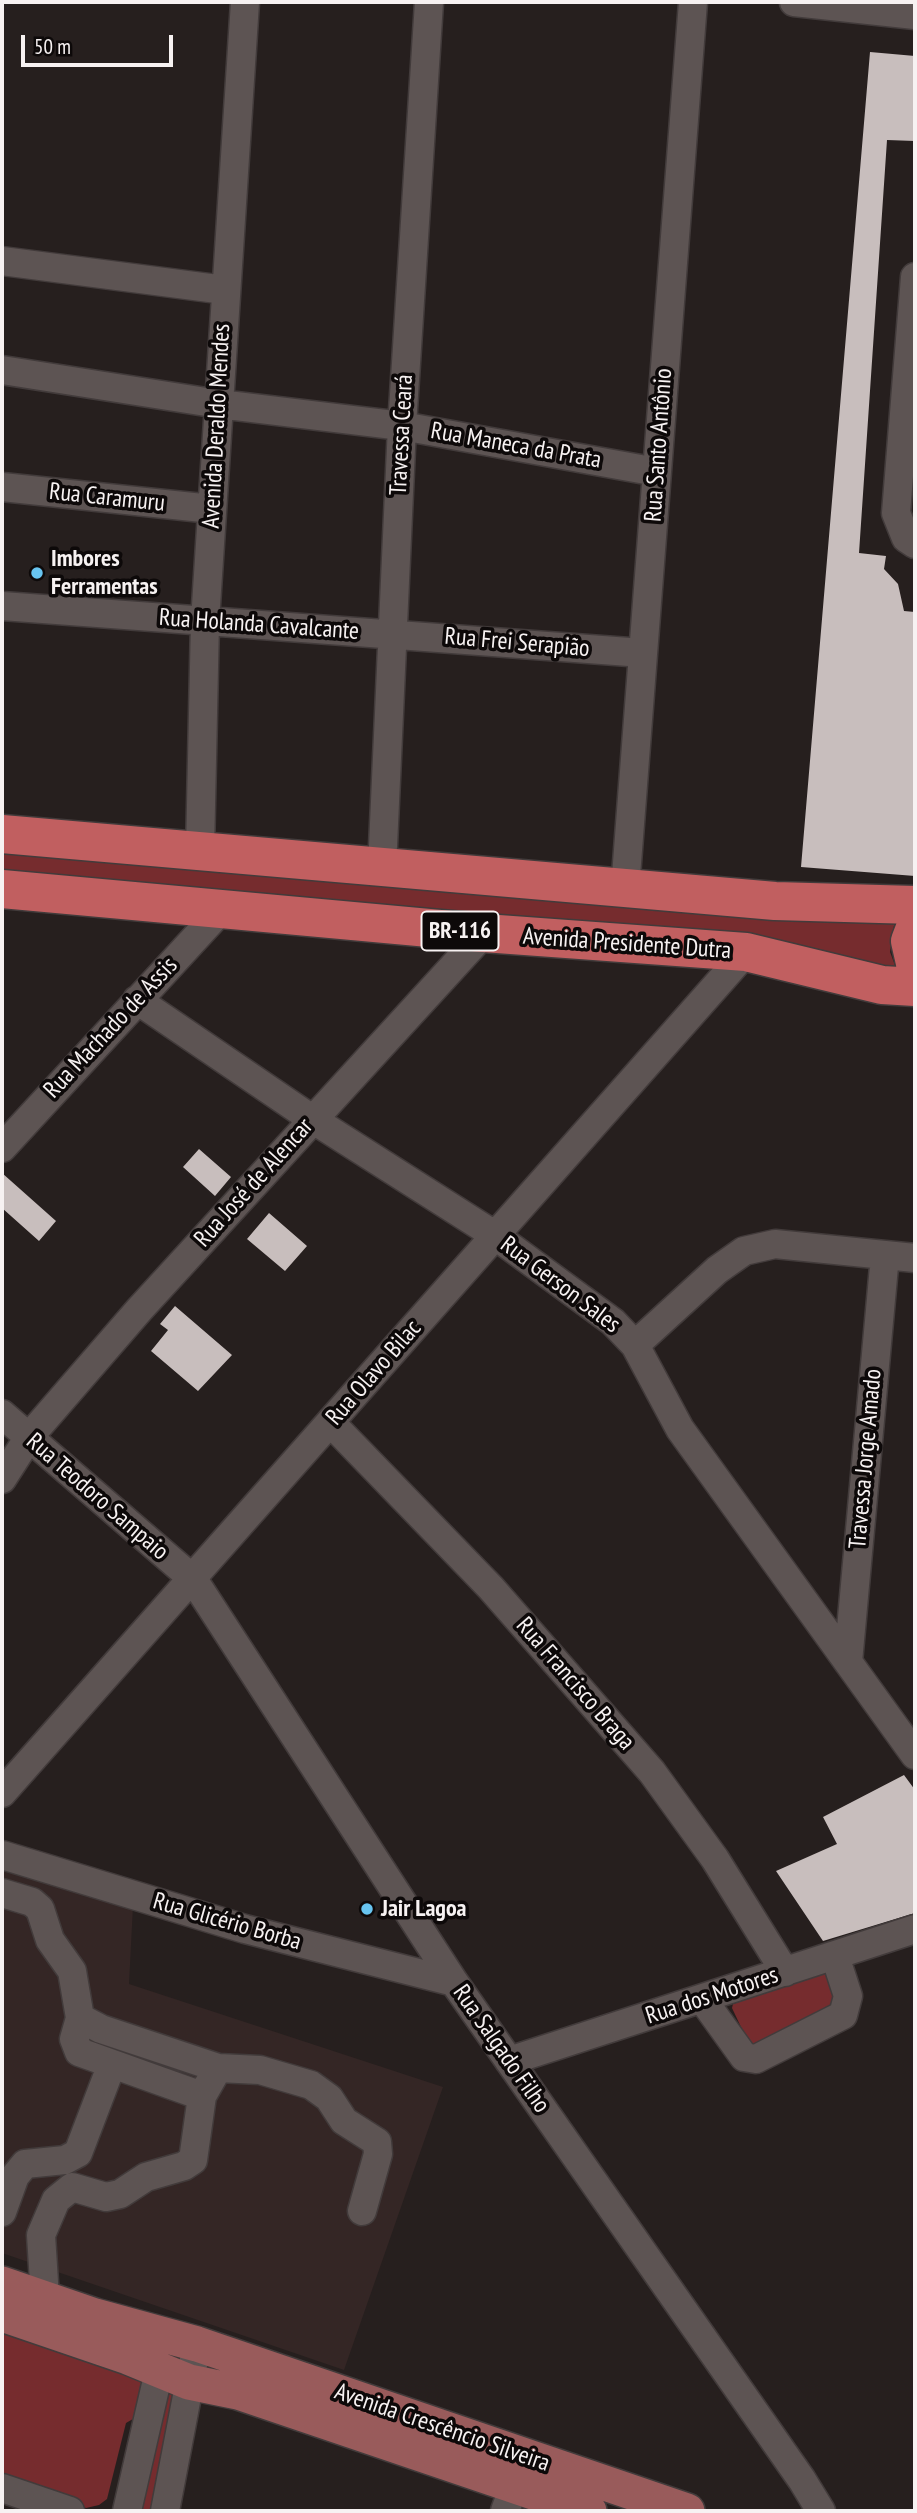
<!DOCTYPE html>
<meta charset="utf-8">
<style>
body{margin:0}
#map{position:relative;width:917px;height:2513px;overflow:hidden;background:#261f1e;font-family:"PT Sans Narrow",sans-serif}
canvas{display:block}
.frame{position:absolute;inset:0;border:4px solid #f7f2f2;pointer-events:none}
.scale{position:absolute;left:21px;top:35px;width:152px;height:32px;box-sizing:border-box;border:4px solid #f7f2f2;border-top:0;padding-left:9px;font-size:21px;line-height:24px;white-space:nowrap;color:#f7f2f2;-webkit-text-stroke:5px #0d0909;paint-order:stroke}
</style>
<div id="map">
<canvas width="917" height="2513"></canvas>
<div class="frame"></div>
<div class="scale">50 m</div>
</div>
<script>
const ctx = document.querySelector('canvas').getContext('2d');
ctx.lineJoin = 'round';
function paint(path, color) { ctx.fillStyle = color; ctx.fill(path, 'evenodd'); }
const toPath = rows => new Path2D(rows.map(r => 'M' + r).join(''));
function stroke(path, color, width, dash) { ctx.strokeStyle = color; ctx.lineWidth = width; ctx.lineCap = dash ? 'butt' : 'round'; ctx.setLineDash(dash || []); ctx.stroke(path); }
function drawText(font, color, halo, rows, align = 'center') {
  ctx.font = font + ' "PT Sans Narrow",sans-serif'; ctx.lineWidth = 7; ctx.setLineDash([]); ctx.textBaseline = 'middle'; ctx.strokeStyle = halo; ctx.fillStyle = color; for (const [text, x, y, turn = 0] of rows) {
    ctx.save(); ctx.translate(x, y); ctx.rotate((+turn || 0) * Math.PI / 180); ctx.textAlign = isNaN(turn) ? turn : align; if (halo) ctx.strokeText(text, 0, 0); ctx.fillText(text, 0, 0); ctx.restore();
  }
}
const built = toPath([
 [2,1871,133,1906,129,1984,443,2087,344,2370,2,2253]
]);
const green = toPath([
 [2,851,625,904,757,919,895,919,890,952,896,968,2,872],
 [830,1969,838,2005,759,2049,749,2044,732,2008,733,2004],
 [2,2325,144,2378,145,2412,126,2423,107,2499,99,2505,86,2508,2,2477],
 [177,2392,155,2511,139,2511,163,2393]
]);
const building = toPath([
 [870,52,915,56,915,141,887,140,859,553,886,556,884,569,898,584,904,611,915,612,915,876,801,867],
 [199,1149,231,1177,215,1196,183,1167],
 [2,1173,56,1221,39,1241,2,1208],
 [269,1213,307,1246,285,1271,247,1239],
 [175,1306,232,1355,198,1391,151,1351,168,1330,160,1324],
 [904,1775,915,1790,915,1913,823,1941,776,1871,837,1844,823,1817]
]);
const minor = toPath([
 [794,2,915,15],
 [2,261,225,290],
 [915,277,896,513,906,538,915,544],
 [2,370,219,404,402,426,657,472],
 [2,487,212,509],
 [2,606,643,653],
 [200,851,205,621,245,2],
 [382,868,402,426,429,2],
 [625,889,693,2],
 [137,1000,312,1119,493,1234,613,1322,635,1345,680,1429,915,1755],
 [2,1148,222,909],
 [635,1345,717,1270,744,1251,775,1244,915,1258],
 [2,1414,193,1579,454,1982,802,2480,821,2511],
 [331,1423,491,1588,652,1772,715,1859,785,1972],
 [2,1479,29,1437,139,1310,484,933],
 [848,1662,885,1255],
 [2,1793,746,952],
 [2,1855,245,1929,454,1982],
 [2,1893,32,1902,40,1909,50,1940,72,1971,80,2018,101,2029,218,2068,260,2070,311,2085,329,2098,344,2121,377,2142,378,2154,362,2211],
 [703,2000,744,2057,756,2059,843,2015,848,1996,835,1956],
 [80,2018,74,2039,79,2052,202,2096],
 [509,2061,915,1929],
 [2,2212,15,2176,25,2164,65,2160,78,2153,112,2064],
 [45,2298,41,2235,56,2200,72,2187,106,2197,120,2194,146,2177,184,2166,193,2160,202,2096,218,2068],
 [2,2488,70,2511],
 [127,2511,159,2371],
 [165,2511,197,2344],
 [505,2511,514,2486]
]);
const major = toPath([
 [2,2284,95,2316,197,2344,687,2511],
 [2,2314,128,2357,189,2382,238,2392,589,2511]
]);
const highway = toPath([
 [2,834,775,901,915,905],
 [2,889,484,933,746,952,882,985,915,987],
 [915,928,910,941,915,963]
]);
const markers = [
 [37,573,7,"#68c4f0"],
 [367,1909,7,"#68c4f0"]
];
const shields = [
 [460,931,77]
];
const shieldNames = [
 ["BR-116",460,931]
];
const streetNames = [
 ["Avenida Deraldo Mendes",217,426,-87],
 ["Travessa Ceará",402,435,-87],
 ["Rua Santo Antônio",659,445,-86],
 ["Rua Maneca da Prata",516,446,10],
 ["Rua Caramuru",107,498,6],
 ["Rua Holanda Cavalcante",259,625,4],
 ["Rua Frei Serapião",517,643,5],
 ["Avenida Presidente Dutra",627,944,4],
 ["Rua Machado de Assis",111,1028,-47],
 ["Rua José de Alencar",254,1183,-48],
 ["Rua Gerson Sales",560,1285,37],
 ["Rua Olavo Bilac",374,1373,-49],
 ["Travessa Jorge Amado",866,1459,-85],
 ["Rua Teodoro Sampaio",97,1497,41],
 ["Rua Francisco Braga",575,1684,49],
 ["Rua Glicério Borba",227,1922,16],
 ["Rua dos Motores",712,1996,-18],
 ["Rua Salgado Filho",501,2049,55],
 ["Avenida Crescêncio Silveira",442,2428,19]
];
const poiNames = [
 ["Imbores",51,559],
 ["Ferramentas",51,587],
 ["Jair Lagoa",381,1909]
];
paint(built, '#342625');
paint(green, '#762c2e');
paint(building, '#c8bebd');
stroke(minor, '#423b3b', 31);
stroke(major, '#423b3b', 38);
stroke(highway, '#423b3b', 41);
stroke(minor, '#5d5453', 28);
stroke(major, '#995b5b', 35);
stroke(highway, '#c15f60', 38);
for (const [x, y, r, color] of markers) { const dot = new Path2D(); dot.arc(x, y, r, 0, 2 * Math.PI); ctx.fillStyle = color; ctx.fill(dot); stroke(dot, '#0d0909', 2.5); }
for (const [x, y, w] of shields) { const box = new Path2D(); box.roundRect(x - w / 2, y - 19.5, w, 39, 5); ctx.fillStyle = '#0d0909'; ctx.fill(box); stroke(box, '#f7f2f2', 2); }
drawText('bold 23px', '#f7f2f2', null, shieldNames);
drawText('24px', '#f7f2f2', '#0d0909', streetNames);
drawText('bold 24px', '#f7f2f2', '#0d0909', poiNames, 'left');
</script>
